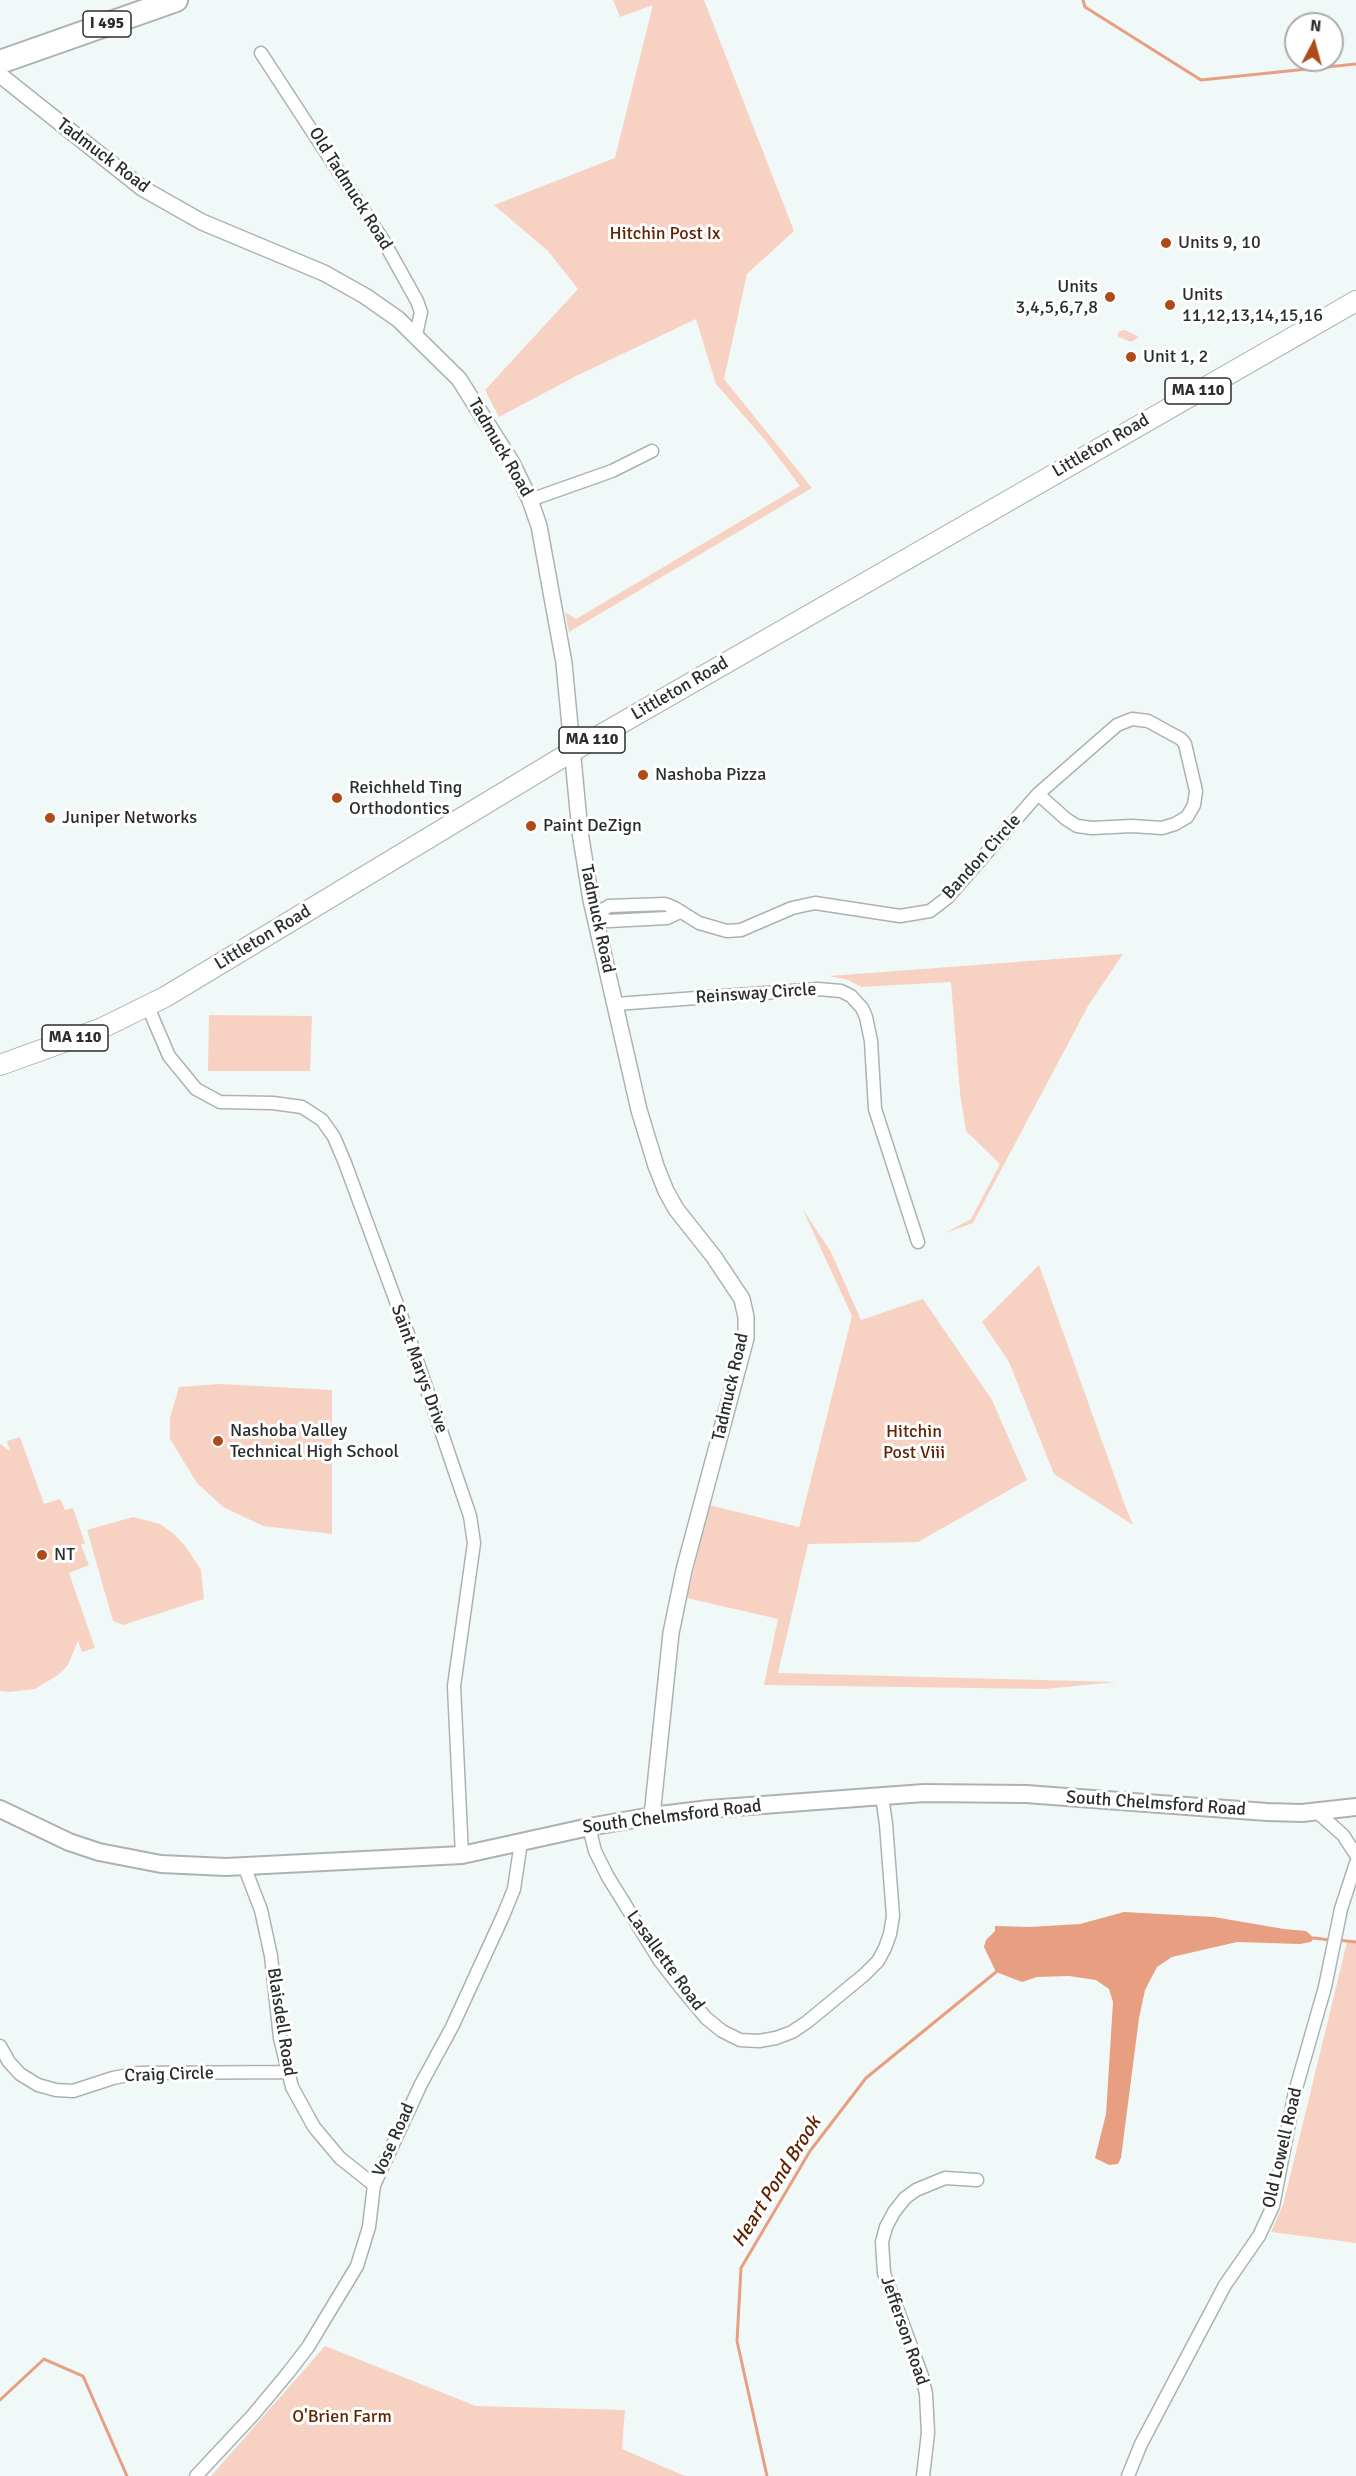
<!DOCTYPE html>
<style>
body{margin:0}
#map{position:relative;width:1356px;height:2476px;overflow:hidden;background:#f1f9f8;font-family:Signika,sans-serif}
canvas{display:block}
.north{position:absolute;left:1284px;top:12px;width:60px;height:60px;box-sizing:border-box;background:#fff;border:2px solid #aaabab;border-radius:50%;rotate:6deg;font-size:16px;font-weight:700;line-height:24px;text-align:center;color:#2b2e2e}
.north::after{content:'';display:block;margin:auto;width:21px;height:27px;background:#af4b19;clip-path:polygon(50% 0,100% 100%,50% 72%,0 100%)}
</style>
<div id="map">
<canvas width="1356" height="2476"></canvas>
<div class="north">N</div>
</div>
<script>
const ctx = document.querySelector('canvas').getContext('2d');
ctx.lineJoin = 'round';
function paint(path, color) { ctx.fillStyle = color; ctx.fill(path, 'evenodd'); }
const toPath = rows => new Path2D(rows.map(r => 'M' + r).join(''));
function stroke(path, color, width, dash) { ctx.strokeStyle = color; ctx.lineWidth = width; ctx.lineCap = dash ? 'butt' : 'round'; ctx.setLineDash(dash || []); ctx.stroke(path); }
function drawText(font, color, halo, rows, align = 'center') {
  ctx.font = font + ' Signika,sans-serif'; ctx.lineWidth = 6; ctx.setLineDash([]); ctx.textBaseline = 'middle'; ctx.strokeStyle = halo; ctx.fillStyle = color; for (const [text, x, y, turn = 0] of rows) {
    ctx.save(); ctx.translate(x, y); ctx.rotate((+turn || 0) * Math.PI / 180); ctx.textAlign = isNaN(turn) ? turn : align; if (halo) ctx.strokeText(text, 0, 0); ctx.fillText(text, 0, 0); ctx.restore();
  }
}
const green = toPath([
 [613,0,704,0,794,231,747,274,724,379,812,488,569,632,565,612,576,619,800,486,765,440,716,384,696,319,578,375,499,417,485,390,578,289,548,251,494,205,615,158,653,5,620,17],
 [1125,330,1139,337,1131,342,1119,337,1117,335,1120,331],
 [1123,954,1088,1006,973,1223,945,1233,971,1219,1000,1164,966,1131,960,1093,951,982,861,987,848,980,829,976],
 [209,1015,312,1016,310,1071,208,1071],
 [802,1208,831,1252,861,1320,923,1299,992,1400,1027,1480,918,1542,808,1544,778,1673,1117,1682,1044,1689,764,1685,778,1619,687,1598,709,1505,799,1527,852,1316],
 [1039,1265,1123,1500,1133,1525,1054,1474,1009,1362,982,1322],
 [220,1384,332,1390,332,1534,263,1526,223,1507,197,1483,170,1439,170,1418,179,1387],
 [20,1437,44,1504,60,1499,65,1510,73,1508,85,1543,81,1545,89,1565,69,1573,95,1648,82,1652,78,1641,68,1665,58,1675,35,1689,9,1692,0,1691,0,1444,10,1451,7,1441],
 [133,1517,160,1524,174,1534,186,1547,201,1570,204,1599,123,1625,113,1621,87,1530],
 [1347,1942,1356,1942,1356,2243,1271,2232,1283,2205],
 [325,2346,476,2406,625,2410,622,2449,685,2476,211,2476]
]);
const water = toPath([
 [1124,1912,1214,1917,1284,1929,1306,1931,1314,1938,1311,1942,1300,1944,1237,1942,1172,1957,1157,1967,1145,1990,1139,2018,1121,2158,1118,2164,1109,2165,1095,2158,1106,2114,1113,2002,1109,1989,1096,1980,1069,1976,1037,1977,1022,1982,996,1972,984,1947,986,1940,995,1931,995,1926,1029,1927,1080,1924]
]);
const stream = toPath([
 [1083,0,1085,7,1201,80,1356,64],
 [1314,1938,1330,1940],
 [1337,1940,1356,1942],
 [0,2400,44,2359,83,2376,127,2476],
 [767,2476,737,2341,741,2268,810,2151,866,2078,996,1972]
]);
const minor = toPath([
 [261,53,383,240,417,301,421,312,416,335],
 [530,500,612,471,652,451],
 [595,915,609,906,665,904,675,908,699,923,727,931,741,930,792,908,815,903,900,916,930,911,947,898,1038,794,1117,725,1132,719,1148,721,1181,739,1185,744,1196,791,1194,805,1187,817,1175,824,1162,828,1132,826,1092,828,1077,826,1066,819,1038,794],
 [595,915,609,921,667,918,680,912],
 [616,1004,818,989,841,991,851,996,862,1008,866,1017,871,1041,875,1109,918,1242],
 [148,1007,169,1056,196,1089,220,1102,273,1103,302,1107,322,1120,334,1137,345,1163,408,1334,470,1516,474,1543,454,1686,462,1855],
 [1317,1812,1343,1835,1356,1855],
 [589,1827,595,1851,608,1877,660,1961,681,1988,706,2018,722,2031,740,2040,759,2041,776,2038,792,2032,807,2022,864,1975,878,1961,885,1948,890,1934,893,1916,886,1824,882,1796],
 [244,1866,261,1910,271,1956,280,2038,292,2087,314,2127,340,2158,374,2185],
 [0,2046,9,2062,20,2074,38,2085,56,2090,73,2091,113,2078,139,2073,287,2072],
 [196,2476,253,2415,288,2373,308,2347,357,2266,369,2227,374,2185,421,2084,452,2027,503,1916,514,1889,521,1842],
 [923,2476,928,2433,926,2394,922,2376,884,2273,882,2242,886,2227,894,2212,905,2198,916,2190,945,2178,977,2180],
 [1128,2476,1141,2444,1225,2285,1259,2236,1273,2206,1295,2092,1325,1987,1341,1909,1356,1863]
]);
const tertiary = toPath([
 [0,75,142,188,202,222,324,273,365,296,398,319,459,379,512,463,530,500,539,526,564,663,580,832,591,900,639,1110,656,1166,666,1191,676,1209,714,1257,742,1299,746,1317,746,1338,684,1570,671,1633,652,1816]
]);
const secondary = toPath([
 [0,1809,69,1842,99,1852,161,1864,226,1867,462,1855,589,1827,652,1816,709,1809,924,1793,1026,1794,1267,1812,1302,1813,1356,1807]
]);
const primary = toPath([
 [0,1065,100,1029,165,997,571,752,1356,301]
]);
const motorway = toPath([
 [0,62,176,0]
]);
const markers = [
 [1166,243,6,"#af4b19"],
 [1110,297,6,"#af4b19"],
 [1170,305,6,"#af4b19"],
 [1131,357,6,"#af4b19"],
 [643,775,6,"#af4b19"],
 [337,798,6,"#af4b19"],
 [50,818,6,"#af4b19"],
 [531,826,6,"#af4b19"],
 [218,1441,6,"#af4b19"],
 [42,1555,6,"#af4b19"]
];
const shields = [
 [107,24,48],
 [1198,391,66],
 [592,740,66],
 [75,1038,66]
];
const shieldNames = [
 ["I 495",107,24],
 ["MA 110",1198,391],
 ["MA 110",592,740],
 ["MA 110",75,1038]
];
const streetNames = [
 ["Tadmuck Road",103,156,37],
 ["Old Tadmuck Road",350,189,58],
 ["Littleton Road",1101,446,-30],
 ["Tadmuck Road",500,448,60],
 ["Littleton Road",680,689,-30],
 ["Bandon Circle",982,857,-48],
 ["Tadmuck Road",597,919,78],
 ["Littleton Road",263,938,-31],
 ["Reinsway Circle",756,994,-4],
 ["Saint Marys Drive",419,1369,70],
 ["Tadmuck Road",731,1387,-77],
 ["South Chelmsford Road",1156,1804,4],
 ["South Chelmsford Road",672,1817,-7],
 ["Lasallette Road",665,1961,54],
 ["Blaisdell Road",281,2022,81],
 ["Craig Circle",169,2075,-2],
 ["Vose Road",394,2140,-66],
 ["Old Lowell Road",1283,2148,-77],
 ["Jefferson Road",904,2331,71]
];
const parkNames = [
 ["Hitchin Post Ix",665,234],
 ["Hitchin",914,1432],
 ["Post Viii",914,1453],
 ["O'Brien Farm",342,2417]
];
const poiNames = [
 ["Units 9, 10",1178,243],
 ["Units",1098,287,"right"],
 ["3,4,5,6,7,8",1098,308,"right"],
 ["Units",1182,295],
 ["11,12,13,14,15,16",1182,316],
 ["Unit 1, 2",1143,357],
 ["Nashoba Pizza",655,775],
 ["Reichheld Ting",349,788],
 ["Orthodontics",349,809],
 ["Juniper Networks",62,818],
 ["Paint DeZign",543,826],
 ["Nashoba Valley",230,1431],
 ["Technical High School",230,1452],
 ["NT",54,1555]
];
const waterNames = [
 ["Heart Pond Brook",777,2182,-58]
];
paint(green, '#f7d2c3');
paint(water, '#e89f81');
stroke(stream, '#e89f81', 3);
stroke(minor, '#abb3b2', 15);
stroke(tertiary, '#abb3b2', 18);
stroke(secondary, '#abb3b2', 20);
stroke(primary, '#abb3b2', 22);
stroke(motorway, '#abb3b2', 26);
stroke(minor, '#fff', 12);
stroke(tertiary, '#fff', 15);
stroke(secondary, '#fff', 16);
stroke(primary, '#fff', 20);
stroke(motorway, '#fff', 22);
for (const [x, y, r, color] of markers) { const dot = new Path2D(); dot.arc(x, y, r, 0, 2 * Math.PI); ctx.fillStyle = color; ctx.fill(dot); stroke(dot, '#fff', 2); }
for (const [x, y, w] of shields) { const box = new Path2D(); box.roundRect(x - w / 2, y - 13, w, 26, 4.5); ctx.fillStyle = '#fff'; ctx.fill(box); stroke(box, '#2b2e2e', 1.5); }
drawText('bold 16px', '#2b2e2e', null, shieldNames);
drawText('18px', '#2b2e2e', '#fff', streetNames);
drawText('18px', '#632402', '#fff', parkNames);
drawText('18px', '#2b2e2e', '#fff', poiNames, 'left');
drawText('italic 20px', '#612100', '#fff', waterNames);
</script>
